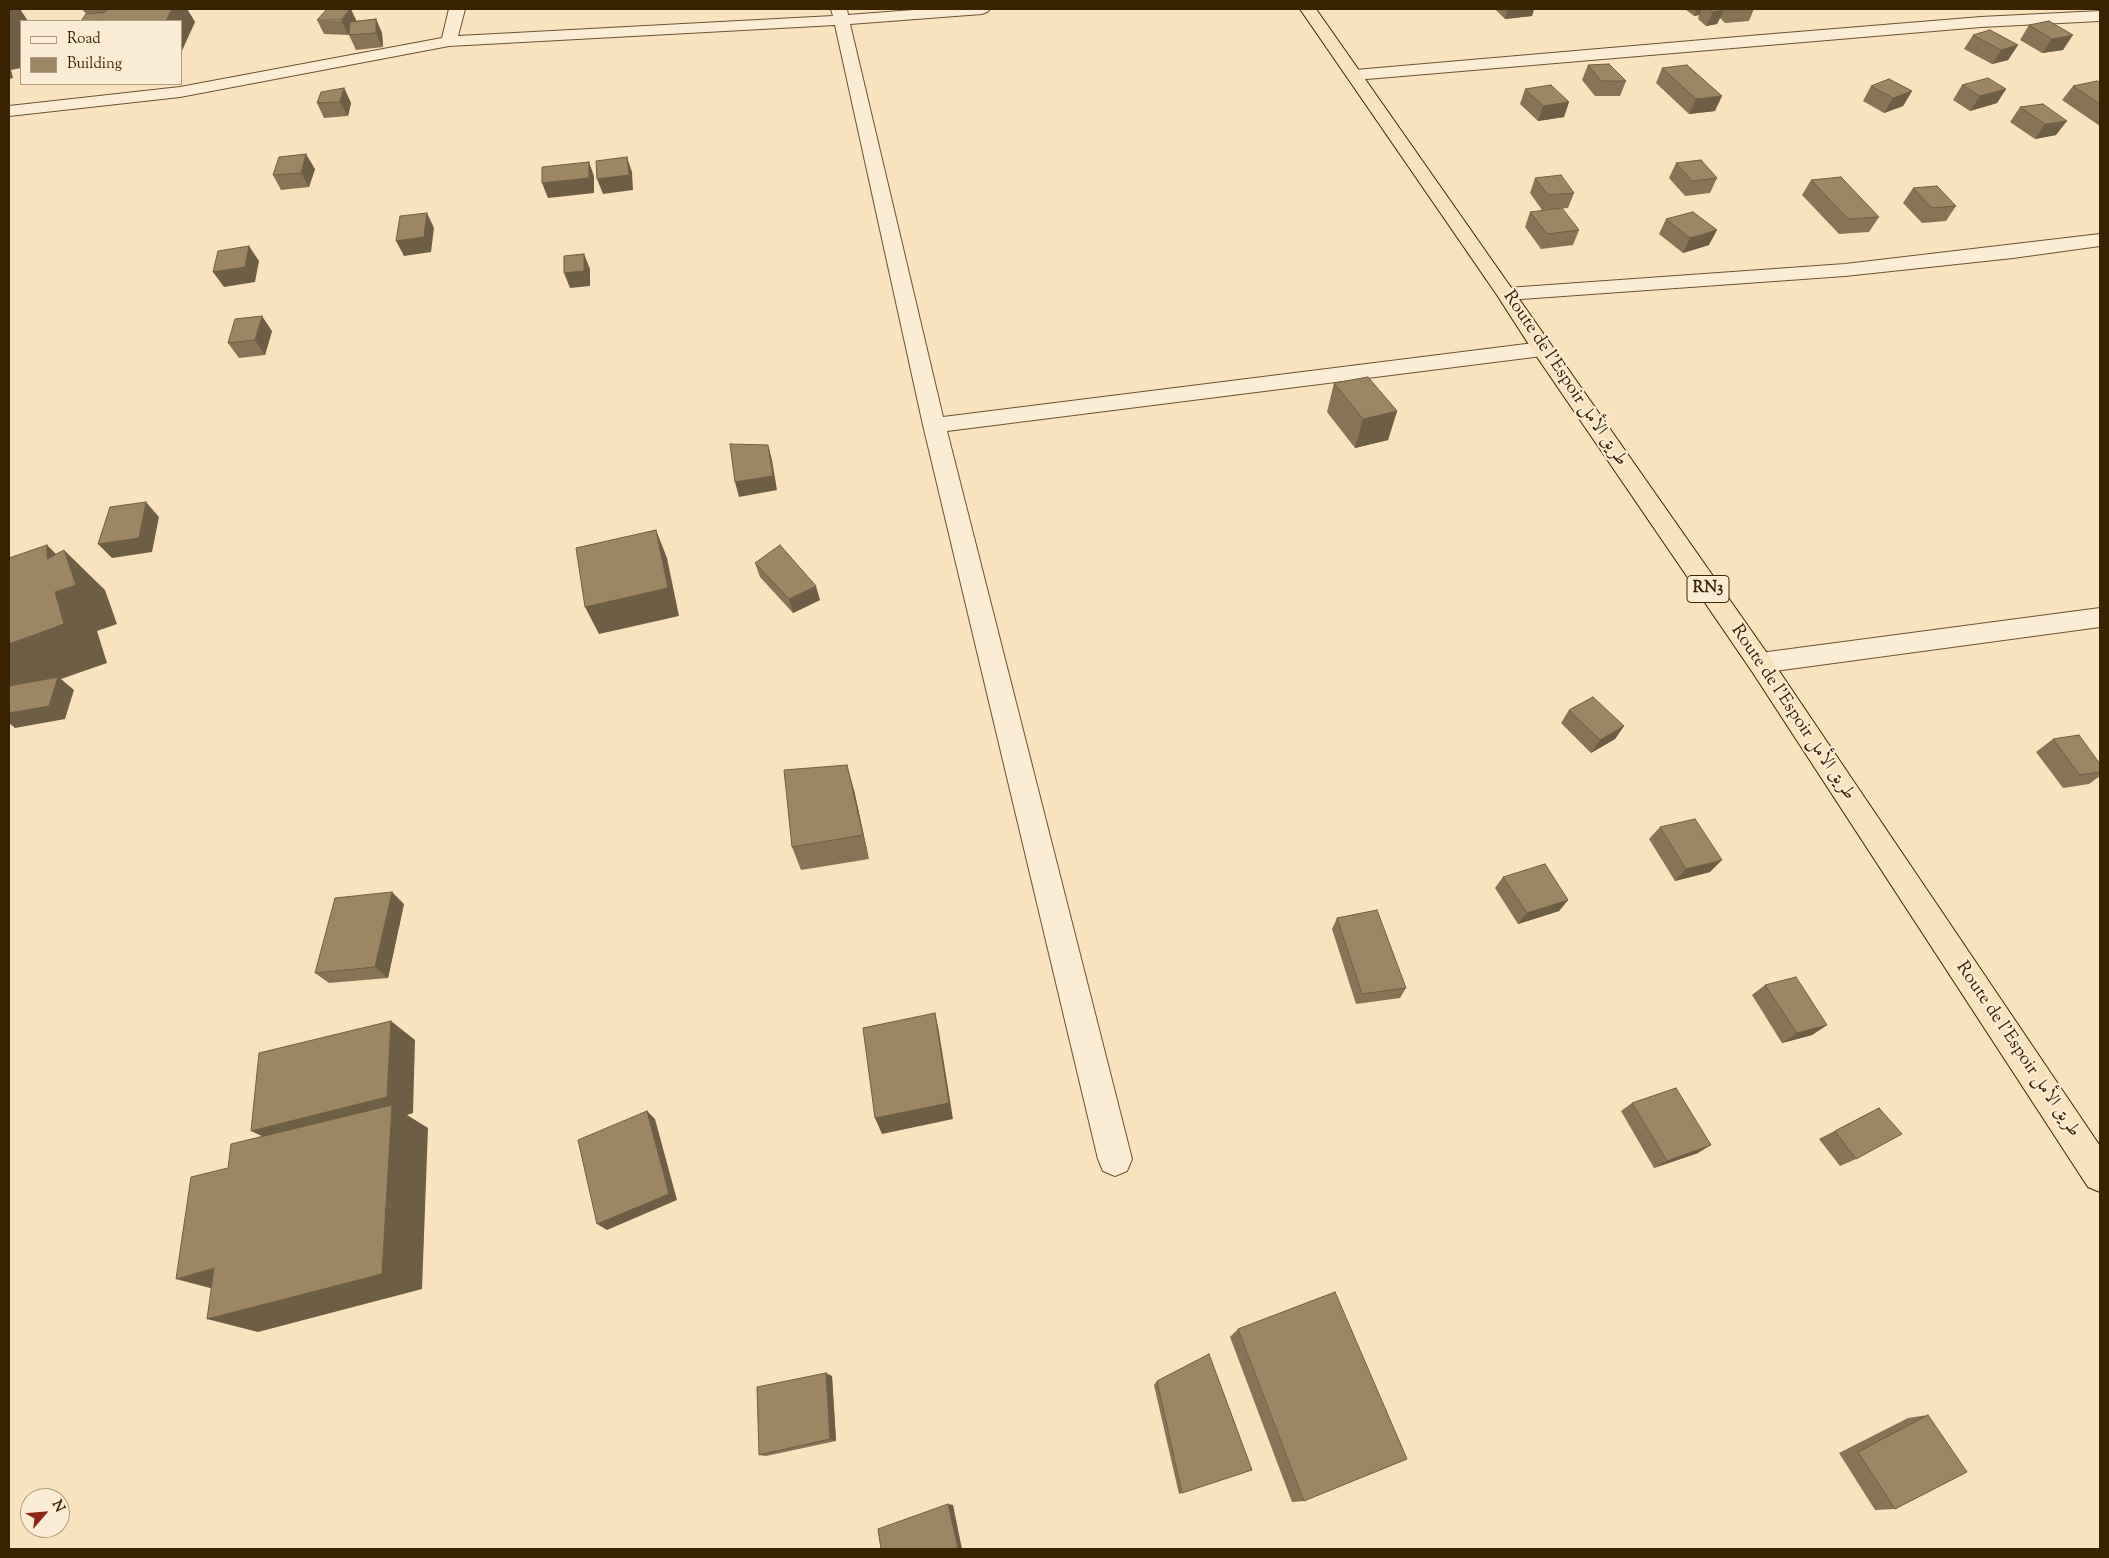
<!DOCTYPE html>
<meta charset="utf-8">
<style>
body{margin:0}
#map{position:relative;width:2109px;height:1558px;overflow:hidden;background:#f9e2be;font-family:"Sorts Mill Goudy",serif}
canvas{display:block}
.frame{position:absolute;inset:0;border:10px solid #392202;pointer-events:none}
.legend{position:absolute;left:20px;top:20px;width:162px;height:65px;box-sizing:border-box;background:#fbecd5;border:1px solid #ad9b81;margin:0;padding:6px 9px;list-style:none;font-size:15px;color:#392202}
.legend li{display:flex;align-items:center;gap:10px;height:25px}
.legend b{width:25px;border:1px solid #ad9b81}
.north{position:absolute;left:20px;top:1488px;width:50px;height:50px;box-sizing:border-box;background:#fbecd5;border:1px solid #ad9b81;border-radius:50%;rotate:63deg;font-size:14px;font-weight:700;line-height:20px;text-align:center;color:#392202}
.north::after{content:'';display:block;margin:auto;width:18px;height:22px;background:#8f2418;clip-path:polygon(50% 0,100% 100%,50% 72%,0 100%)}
</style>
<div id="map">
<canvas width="2109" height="1558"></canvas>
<div class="frame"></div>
<ul class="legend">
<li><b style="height:6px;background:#fbecd5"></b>Road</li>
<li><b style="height:14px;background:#9d8664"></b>Building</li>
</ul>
<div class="north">N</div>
</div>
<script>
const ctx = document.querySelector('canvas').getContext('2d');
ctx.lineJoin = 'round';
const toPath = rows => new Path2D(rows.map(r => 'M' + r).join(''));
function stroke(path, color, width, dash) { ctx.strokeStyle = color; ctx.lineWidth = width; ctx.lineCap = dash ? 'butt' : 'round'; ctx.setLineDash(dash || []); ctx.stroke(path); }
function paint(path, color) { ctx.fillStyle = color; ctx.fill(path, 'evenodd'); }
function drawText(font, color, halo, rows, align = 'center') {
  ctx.font = font + ' "Sorts Mill Goudy",Amiri,serif'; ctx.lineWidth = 4.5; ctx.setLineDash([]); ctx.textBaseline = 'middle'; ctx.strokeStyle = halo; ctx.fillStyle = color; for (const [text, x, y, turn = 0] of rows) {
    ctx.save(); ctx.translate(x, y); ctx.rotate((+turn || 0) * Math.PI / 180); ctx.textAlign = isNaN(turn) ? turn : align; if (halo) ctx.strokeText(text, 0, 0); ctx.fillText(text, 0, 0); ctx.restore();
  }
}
const street = toPath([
 [449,9,465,9,458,36,833,16,831,9,847,9,848,15,926,9,990,9,987,12,982,14,850,24,943,417,1542,342,1549,344,1552,349,1549,354,1542,356,947,431,1132,1159,1127,1171,1115,1176,1103,1171,1098,1159,923,425,835,25,449,46,180,97,9,116,9,106,180,87,442,38,449,9],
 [2100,11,2100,21,1981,27,1355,80,1349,78,1347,75,1349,72,1355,70,1749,36,1981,17,2100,11],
 [2100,234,2100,246,2013,258,1845,276,1507,300,1500,298,1497,294,1500,290,1507,288,1845,264,2100,234],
 [2100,608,2100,627,1760,673,1751,670,1747,663,1751,656,1760,653,2100,608]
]);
const highway = toPath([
 [1300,9,1316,9,1769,656,2100,1146,2100,1192,2088,1187,1751,670,1535,354,1497,295,1300,9]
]);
const wall = toPath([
 [82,9,187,9,195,22,86,14],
 [1495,9,1534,9,1532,16,1505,19],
 [1685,9,1754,9,1749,21,1725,23,1720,18,1717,24,1706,26,1698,19,1699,15,1694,16],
 [376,19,382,33,383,47,356,50,349,35,349,33,348,35,324,34,317,20,357,21],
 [2049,21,2063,50,2042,53,2020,40,2029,25],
 [1973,35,2018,45,2008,60,1992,64,1964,49],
 [1588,65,1626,81,1620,96,1595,96,1582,80],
 [1662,68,1715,111,1689,114,1656,83],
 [2100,83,2100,126,2062,100,2073,86],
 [1962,85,2006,89,1997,103,1970,111,1953,100],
 [1871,86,1912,91,1903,106,1884,113,1863,101],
 [344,88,351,103,348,116,324,118,317,103],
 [1525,89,1569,102,1564,117,1538,121,1520,104],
 [2043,104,2056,135,2035,139,2010,122,2020,107],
 [1676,163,1717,178,1710,193,1685,196,1669,178],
 [315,169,309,187,281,190,273,175],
 [1535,178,1574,193,1568,208,1542,210,1530,193],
 [1811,180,1879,217,1869,232,1839,234,1802,195],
 [1913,188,1956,206,1946,221,1922,223,1903,203],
 [1530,212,1579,230,1573,245,1541,249,1525,227],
 [1666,219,1709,245,1683,253,1659,234],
 [272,331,265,355,239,358,228,343],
 [1334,383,1397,411,1388,440,1355,448,1327,412],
 [755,563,820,600,793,613,760,577],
 [1569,710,1624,726,1615,739,1591,753,1561,723],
 [2053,739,2100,764,2100,776,2089,784,2063,788,2036,752],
 [854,790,869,859,801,870,792,847],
 [1660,827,1710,872,1675,881,1649,839],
 [1503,877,1568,900,1559,911,1518,924,1495,888],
 [404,904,388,978,329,983,315,973],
 [1337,918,1406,988,1400,998,1356,1004,1332,929],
 [1765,985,1827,1025,1812,1035,1782,1043,1752,995],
 [1632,1103,1698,1153,1654,1168,1621,1111],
 [1879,1108,1856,1159,1840,1166,1819,1139],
 [1238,1329,1304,1501,1292,1502,1230,1337],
 [832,1376,836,1441,766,1456,759,1455],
 [1157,1381,1182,1493,1179,1494,1154,1385],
 [1928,1415,1895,1509,1875,1510,1839,1453,1908,1418]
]);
const shadedWall = toPath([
 [9,9,20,9,28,21,21,21,21,68,11,70,13,78,9,79],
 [172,9,187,9,195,22,181,53,181,21,166,21],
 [350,9,351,9,357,22,348,35,341,20],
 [1508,9,1534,9,1532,16,1505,19],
 [1697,9,1702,9,1699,15,1694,16],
 [1724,10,1717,24,1706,26,1713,12],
 [376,19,382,33,383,47,376,33],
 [2073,35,2063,50,2042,53,2052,39],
 [2018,45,2008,60,1992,64,2001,50],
 [344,88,351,103,348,116,340,102],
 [2006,89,1997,103,1970,111,1980,96],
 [1912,91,1903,106,1884,113,1893,98],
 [1722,96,1715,111,1689,114,1696,99],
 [1569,102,1564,117,1538,121,1543,106],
 [2067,121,2056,135,2035,139,2045,124],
 [306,154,315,169,309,187,301,173],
 [627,157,632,172,633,190,603,194,597,179],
 [589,162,594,176,594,193,548,198,542,183],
 [427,213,434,228,431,252,404,256,396,241],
 [1717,230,1709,245,1683,253,1690,238],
 [249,246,259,261,255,282,224,287,213,272],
 [584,254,590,269,590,286,570,288,564,273],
 [262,316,272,331,265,355,255,340],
 [1397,411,1388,440,1355,448,1363,419],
 [768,445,772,460,777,490,739,497,735,482],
 [146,502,159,517,152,552,112,558,98,544],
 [656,530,667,558,679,616,599,634,585,607],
 [47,545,70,568,64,550,105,590,117,624,97,631,107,663,61,679,74,690,65,719,15,728,9,723,9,644,55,592,47,559],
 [816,586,820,600,793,613,789,599],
 [1624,726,1615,739,1591,753,1600,740],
 [847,765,854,790,869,859,863,835],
 [1722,860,1710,872,1675,881,1686,869],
 [392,892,404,904,388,978,375,967],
 [1568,900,1559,911,1518,924,1527,913],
 [935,1013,939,1032,953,1119,882,1134,875,1118],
 [391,1021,415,1040,413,1113,407,1115,428,1128,422,1289,258,1332,207,1319,283,1146,251,1131],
 [1827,1025,1812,1035,1782,1043,1797,1033],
 [647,1111,655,1119,677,1200,607,1230,597,1224],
 [1711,1145,1698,1153,1654,1168,1667,1161],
 [214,1268,229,1293,176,1279],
 [826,1373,832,1376,836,1441,830,1439],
 [948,1504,953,1505,962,1549,958,1549]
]);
const building = toPath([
 [108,9,172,9,166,21,100,21,101,20,81,21,86,14,106,12,108,9],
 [327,9,350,9,341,20,317,20,327,9],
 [1709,9,1722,9,1724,10,1713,12,1709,9],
 [376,19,376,33,349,35,350,22,376,19],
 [2049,21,2073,35,2052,39,2029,25,2049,21],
 [1990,30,2018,45,2001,50,1973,35,1990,30],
 [1609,64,1626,81,1601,81,1588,65,1609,64],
 [1687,65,1722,96,1696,99,1662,68,1687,65],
 [1988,78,2006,89,1980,96,1962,85,1988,78],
 [1889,79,1912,91,1893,98,1871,86,1889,79],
 [2097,81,2100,83,2100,104,2073,86,2097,81],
 [1551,85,1569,102,1543,106,1525,89,1551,85],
 [344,88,340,102,317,103,321,92,344,88],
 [2043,104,2067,121,2045,124,2020,107,2043,104],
 [306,154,301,173,273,175,279,157,306,154],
 [627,157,629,175,597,179,596,161,627,157],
 [1701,160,1717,178,1692,181,1676,163,1701,160],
 [589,162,589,178,542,183,542,167,589,162],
 [1561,175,1574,193,1548,195,1535,178,1561,175],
 [1841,177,1879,217,1848,219,1811,180,1841,177],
 [1937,186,1956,206,1932,208,1913,188,1937,186],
 [1562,208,1579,230,1547,234,1530,212,1562,208],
 [1693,212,1717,230,1690,238,1666,219,1693,212],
 [427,213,424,237,396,241,400,216,427,213],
 [249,246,245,267,213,272,218,251,249,246],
 [584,254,584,271,564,273,564,256,584,254],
 [262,316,255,340,228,343,235,319,262,316],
 [1368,377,1397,411,1363,419,1334,383,1368,377],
 [730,444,768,445,773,476,735,482,730,444],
 [146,502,139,538,98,544,110,507,146,502],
 [656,530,668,588,585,607,576,548,656,530],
 [47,545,47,559,64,550,76,585,55,592,64,624,9,644,9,558,47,545],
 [780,545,816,586,789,599,755,563,780,545],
 [58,677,49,706,9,713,9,686,58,677],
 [1593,697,1624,726,1600,740,1569,710,1593,697],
 [2079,735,2100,764,2100,772,2080,775,2053,739,2079,735],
 [847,765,863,835,792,847,784,770,847,765],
 [1695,819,1722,860,1686,869,1660,827,1695,819],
 [1545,864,1568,900,1527,913,1503,877,1545,864],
 [392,892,375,967,315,973,335,898,392,892],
 [1377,910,1406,988,1362,994,1337,918,1377,910],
 [1796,977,1827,1025,1797,1033,1765,985,1796,977],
 [935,1013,949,1103,875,1118,863,1028,935,1013],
 [391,1021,387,1097,251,1131,259,1053,391,1021],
 [1676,1088,1711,1145,1667,1161,1632,1103,1676,1088],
 [392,1105,382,1274,207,1319,214,1268,176,1279,191,1177,228,1168,231,1144,392,1105],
 [1879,1108,1902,1134,1856,1159,1835,1131,1879,1108],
 [647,1111,669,1194,597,1224,578,1140,647,1111],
 [1335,1292,1407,1459,1304,1501,1238,1329,1335,1292],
 [1209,1354,1252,1470,1182,1493,1157,1381,1209,1354],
 [826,1373,830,1439,759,1455,757,1387,826,1373],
 [1928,1415,1967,1472,1895,1509,1858,1452,1928,1415],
 [948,1504,958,1549,881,1549,878,1529,948,1504]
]);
const shields = [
 [1708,589,42]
];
const shieldNames = [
 ["RN3",1708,589]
];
const streetNames = [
 ["Route de l’Espoir طريق الأمل",1564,379,56],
 ["Route de l’Espoir طريق الأمل",1792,713,56],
 ["Route de l’Espoir طريق الأمل",2017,1050,56]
];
stroke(street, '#695231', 2);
stroke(highway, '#392202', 2);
paint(street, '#fbecd5');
paint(highway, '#f9e2be');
paint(wall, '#877356');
paint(shadedWall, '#6e5e46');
paint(building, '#9d8664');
stroke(building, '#6e5e46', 1);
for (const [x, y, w] of shields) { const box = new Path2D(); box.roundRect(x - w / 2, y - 13.5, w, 27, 4); ctx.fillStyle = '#fbecd5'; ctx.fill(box); stroke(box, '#392202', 1); }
drawText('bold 16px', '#392202', null, shieldNames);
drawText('18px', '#392202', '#fbecd5', streetNames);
</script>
